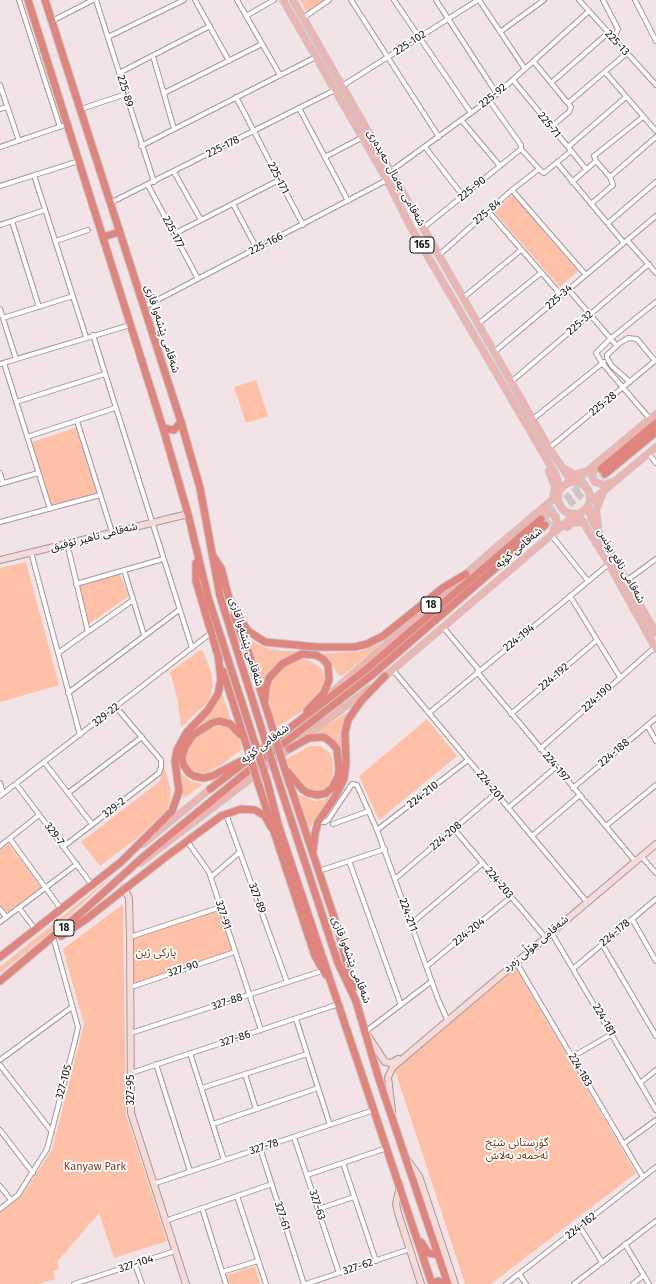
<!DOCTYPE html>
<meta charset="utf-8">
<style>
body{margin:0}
canvas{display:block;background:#f2e3e6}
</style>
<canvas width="656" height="1284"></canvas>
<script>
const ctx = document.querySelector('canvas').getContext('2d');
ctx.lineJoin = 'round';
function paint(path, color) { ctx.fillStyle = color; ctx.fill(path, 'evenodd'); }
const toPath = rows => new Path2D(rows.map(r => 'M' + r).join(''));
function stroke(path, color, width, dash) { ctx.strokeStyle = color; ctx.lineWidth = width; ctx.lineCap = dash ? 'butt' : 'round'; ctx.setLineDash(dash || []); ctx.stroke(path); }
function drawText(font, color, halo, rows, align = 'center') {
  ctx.font = font + ' "Fira Sans","Noto Sans Arabic",sans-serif'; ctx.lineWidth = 3.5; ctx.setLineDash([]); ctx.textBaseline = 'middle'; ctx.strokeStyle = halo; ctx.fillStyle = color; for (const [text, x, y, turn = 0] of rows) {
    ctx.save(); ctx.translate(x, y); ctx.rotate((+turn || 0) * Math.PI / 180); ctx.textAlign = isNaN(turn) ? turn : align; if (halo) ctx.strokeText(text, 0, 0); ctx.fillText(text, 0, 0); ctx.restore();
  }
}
const green = toPath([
 [300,0,324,0,307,12],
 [513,195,578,271,560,287,494,212],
 [256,380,268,416,246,423,234,387],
 [78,427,98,494,52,507,32,442],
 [26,562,59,685,0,702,0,568],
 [120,574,129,596,89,624,78,584],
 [247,638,263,647,282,651,300,651,279,663,262,682],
 [383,642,345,674,341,676,338,675,331,662,318,654,361,651],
 [202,649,211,672,213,685,211,694,208,702,181,727,178,702,170,672],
 [301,659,308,660,321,668,324,674,324,682,320,692,310,706,277,727,270,707,268,688,274,676,284,666,293,660],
 [222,694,232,722,216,718,200,725,214,709],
 [348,712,343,726,342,748,341,749,334,739,325,734,316,732],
 [427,719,457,756,379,820,359,776],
 [224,726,232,730,237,736,241,744,241,750,223,764,208,772,201,773,192,770,186,760,186,753,191,743,207,730,215,727],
 [310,746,321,746,329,752,333,762,333,774,329,785,322,791,308,789,301,784,291,772,286,759],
 [162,769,165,769,171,791,170,802,165,812,137,838,100,866,81,842,160,781],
 [182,774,190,781,203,784,183,799],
 [297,794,315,801,323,800,330,795,332,795,317,816,308,832],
 [9,844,42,888,7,913,0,904,0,850],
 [116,873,50,933,0,973,0,967],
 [123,904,126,1115,167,1241,114,1258,99,1213,57,1262,59,1269,53,1271,55,1279,38,1284,0,1284,0,1212,21,1196,52,1150,84,1024,63,949],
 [220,909,233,951,133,984,133,938],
 [516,968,636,1173,491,1284,465,1284,395,1070],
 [255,1266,260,1284,229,1284,227,1275]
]);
const highwayTunnel = toPath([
 [541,519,601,469],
 [545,525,605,474]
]);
const street = toPath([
 [19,0,60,127],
 [96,0,154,182],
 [195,0,229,61],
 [237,0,280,75],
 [351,0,439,137],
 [394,0,471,113],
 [436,0,497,94],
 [479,0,525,69],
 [579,0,656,85],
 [603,0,618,29,614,38],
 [635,0,656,41],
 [246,16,274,0],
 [303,18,329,0],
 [52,21,93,0],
 [500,32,544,0],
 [108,37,184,0],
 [153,56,174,129],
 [534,62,571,107,569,112,551,127],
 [605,72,656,131],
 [119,73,210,26],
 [513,80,586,169],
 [551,83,608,33],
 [0,85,19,141],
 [342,86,478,0],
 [164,93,262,44],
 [236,97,303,225],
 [489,100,521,145,521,149,542,172,544,173,571,151],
 [568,103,627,53],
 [299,108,348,201],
 [0,109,7,107],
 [81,109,126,94],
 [462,121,500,166],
 [141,146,316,57],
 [0,147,62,126],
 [425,147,463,196],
 [568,147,626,97],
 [325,157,363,137],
 [557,163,624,243],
 [391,171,497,94,588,12],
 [174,172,201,220],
 [34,175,86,337],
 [610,177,656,137],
 [572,182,596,161,594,156,643,117],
 [148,185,198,279],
 [0,186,79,161],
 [512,190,585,274],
 [110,203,335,90],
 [233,204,257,249],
 [591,204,613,185,610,177,596,161],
 [488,211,561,295],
 [12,221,39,307],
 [608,223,656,182],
 [0,225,45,210],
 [423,228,521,149],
 [174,234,279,180],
 [627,240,656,273],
 [56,241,88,230],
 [438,256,512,190,539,169],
 [568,289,617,346],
 [463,298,521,250],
 [144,307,387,180],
 [0,309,16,359],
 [3,318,73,296],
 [478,324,541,273],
 [93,335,192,648],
 [494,352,656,216],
 [4,363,50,509],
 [0,364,130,325],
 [511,382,649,264],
 [630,382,612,366,607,358,607,355,620,343,628,338,637,339,655,361],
 [16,402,105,374],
 [533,419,604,362],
 [650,419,602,363,596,353,610,339,656,302],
 [77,421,112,532],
 [27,437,115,408],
 [549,448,656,360],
 [648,453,656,463],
 [0,473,3,483],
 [0,484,38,473],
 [0,522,100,495],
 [553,537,588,581],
 [67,543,88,632],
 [31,552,80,735],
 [124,570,144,635],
 [626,581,656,559],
 [76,584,163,559],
 [570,596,620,677],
 [443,627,479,670],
 [58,653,133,600],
 [393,670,587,902],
 [477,672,635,861],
 [68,693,179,610],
 [429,713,609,564],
 [511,714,597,640],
 [647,725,656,741],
 [540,749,655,647],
 [44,762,92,824],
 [0,783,3,794],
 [16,784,92,885],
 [573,788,656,718],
 [68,793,142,737],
 [0,796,211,633],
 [508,808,556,767],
 [226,814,287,982],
 [318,822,325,822,328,820,352,784,357,785,377,830,438,999,447,1019],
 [333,824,369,811],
 [606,826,656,785],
 [454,829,545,937],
 [377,830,468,760],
 [532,836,580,795],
 [10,839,61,909],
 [187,841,209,872,261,1030],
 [0,846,39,815],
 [63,847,159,773,161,767,161,760,116,707],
 [641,856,656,873],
 [349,861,401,1005],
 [319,871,385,849],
 [211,877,240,852],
 [395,879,496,793],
 [19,908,35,929],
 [0,909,6,917],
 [632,919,656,961],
 [0,922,77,864],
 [411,924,483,863],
 [551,932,656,1110],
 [130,937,221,907],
 [602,944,656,1036],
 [516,962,643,1177],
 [427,966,511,897],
 [574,968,656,899],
 [131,987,235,952],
 [296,1019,330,1125],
 [365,1032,432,981],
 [131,1033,322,971],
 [190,1053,224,1160],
 [572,1057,612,1034],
 [0,1060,72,1007],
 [156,1064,190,1171],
 [0,1065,52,1132],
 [131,1073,339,1004],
 [245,1074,256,1109],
 [640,1083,656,1070],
 [202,1088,307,1054],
 [213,1124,318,1088],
 [0,1130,33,1173],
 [294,1137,339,1273],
 [623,1144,656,1120],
 [260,1148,304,1284],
 [343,1163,376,1261],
 [307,1175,387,1148],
 [153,1184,374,1110],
 [0,1186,11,1200],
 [237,1196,266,1284],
 [202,1208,226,1284],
 [0,1209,18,1195,47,1149,75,1041,78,1027,54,940],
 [318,1209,354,1197],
 [165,1221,272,1184],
 [580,1227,602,1262],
 [625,1244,649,1284],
 [135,1264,142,1284],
 [222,1272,258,1261],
 [519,1274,526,1284],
 [74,1284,175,1251],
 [306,1284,410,1249],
 [506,1284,656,1167],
 [574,1284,656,1221],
 [633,1284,644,1275]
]);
const secondary = toPath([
 [0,560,188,514],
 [124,888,129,898,130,937,131,1113,186,1284],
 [368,1036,385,1062,391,1063,398,1059],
 [392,1111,388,1077,393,1067,656,844],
 [408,1161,419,1176,455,1284],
 [400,1186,396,1204,398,1213,421,1284]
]);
const primary = toPath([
 [283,0,387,180,410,226,556,475,560,490],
 [293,0,549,448,572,482],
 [595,467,592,476,595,482,604,485,612,482],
 [565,469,575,475,583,472],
 [549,471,555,487,553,498],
 '558 498a16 16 0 1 1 32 0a16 16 0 1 1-32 0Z',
 [574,482,656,414],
 [590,502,656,447],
 [588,507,592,520,656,633],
 [539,513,547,512,554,515,557,522,553,531],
 [578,514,609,564,656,649],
 [598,526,596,510,603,493],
 [567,527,572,523,584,522],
 [382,679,576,514],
 [330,694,492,551,558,495],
 [302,739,370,688],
 [143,844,210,789],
 [140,863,292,747]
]);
const highway = toPath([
 [28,0,163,428,188,514,208,597,251,731],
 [45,0,181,422,200,488,220,596,261,727],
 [103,237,119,232],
 [163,428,174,430,181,422],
 [601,469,656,423],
 [605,474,656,432],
 [213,556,221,568,231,606],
 [196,563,196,581,219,659],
 [230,603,248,631,265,642,317,647,355,647,367,644,383,636,444,587,466,574],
 [234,616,248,651,271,723],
 [223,671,247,747],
 [265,699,266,687,269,678,282,664,302,654,316,655,323,659,328,665,329,680,324,693,307,711],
 [241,761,212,776,203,778,194,776,189,773,183,764,182,757,185,747,193,735,212,723,219,721,230,724,241,735],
 [284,767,338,929,353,988],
 [288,772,302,789,308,793,318,795,326,793,332,788,338,777,339,769,337,749,332,743,324,737,309,738,289,749],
 [277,777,338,963,356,1001,378,1076,448,1284],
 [267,781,279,827,432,1284],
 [258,783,315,956,326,975],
 [210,789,363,672,541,519],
 [313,851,315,834,318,822,335,797,344,779,346,764,345,732,348,720,361,701,385,676],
 [61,936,85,920,167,856,221,816,241,809,255,810,265,816,271,827],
 [0,957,121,862,172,811,179,791,175,761,177,750,187,732,208,710,218,694,221,679,218,655],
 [0,981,81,913,143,857,248,771,372,675,545,525],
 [421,1242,428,1253,434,1254,437,1252],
 [433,1284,438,1281,444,1284]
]);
const highwayBridge = toPath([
 [271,723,284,767],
 [261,727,277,777],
 [251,731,267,781],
 [247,747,258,783]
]);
const shields = [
 [422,245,24],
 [431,605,20],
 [64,928,20]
];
const shieldNames = [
 ["165",422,245],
 ["18",431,605],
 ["18",64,928]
];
const streetNames = [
 ["225-102",410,43,-33],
 ["225-13",617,43,47],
 ["225-89",125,91,73],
 ["225-92",493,96,-39],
 ["225-71",549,125,51],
 ["225-178",223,147,-27],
 ["225-171",278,178,63],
 ["شەقامی جەمال حەیدەری",396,178,61],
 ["225-90",472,189,-39],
 ["225-84",487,212,-41],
 ["225-177",173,232,62],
 ["225-166",266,244,-27],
 ["225-34",559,297,-41],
 ["225-32",580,323,-41],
 ["شەقامی پێشەوا قازی",162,329,72],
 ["225-28",603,404,-39],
 ["شەقامی تاهیر تۆفیق",94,537,-14],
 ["شەقامی کۆیە",519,548,-40],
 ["شەقامی نافع یونس",621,566,60],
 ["224-194",519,638,-39],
 ["شەقامی پێشەوا قازی",246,642,73],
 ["224-192",554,677,-41],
 ["224-190",597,698,-42],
 ["329-22",106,715,-38],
 ["شەقامی کۆیە",265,744,-37],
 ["224-188",614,753,-40],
 ["224-197",556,767,50],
 ["224-201",490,786,50],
 ["224-210",423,795,-38],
 ["329-2",114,808,-38],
 ["329-7",54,834,53],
 ["224-208",446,836,-41],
 ["224-203",499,883,50],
 ["327-89",257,898,70],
 ["327-91",223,915,72],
 ["224-211",408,915,70],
 ["224-204",469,932,-39],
 ["224-178",615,933,-40],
 ["شەقامی هۆڵی زەرد",536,944,-40],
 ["شەقامی پێشەوا قازی",351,960,69],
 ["327-90",183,969,-18],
 ["327-88",227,1002,-18],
 ["224-181",604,1020,60],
 ["327-86",235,1039,-18],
 ["224-183",580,1070,60],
 ["327-105",64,1082,-75],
 ["327-95",131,1090,-90],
 ["327-78",264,1147,-18],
 ["327-63",317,1205,72],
 ["327-61",282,1216,72],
 ["224-162",581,1226,-38],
 ["327-104",136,1264,-18],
 ["327-62",358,1267,-18]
];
const parkNames = [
 ["پارکی ژین",156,953],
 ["گۆڕستانی شێخ",517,1143],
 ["ئەحمەد بەلاش",517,1156],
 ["Kanyaw Park",95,1167]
];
paint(green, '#fec1a7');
stroke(highwayTunnel, '#d1c4c6', 7, [7, 3.5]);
stroke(street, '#a59799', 6);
stroke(secondary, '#a59799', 8);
stroke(primary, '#c7c6c6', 8);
stroke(highway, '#c7c6c6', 9);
stroke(street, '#fff', 4);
stroke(secondary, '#f6dad8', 6);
stroke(primary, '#ecb5b2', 6);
stroke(highway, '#e0847e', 7);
stroke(highwayBridge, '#c7c6c6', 9, []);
stroke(highwayBridge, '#e0847e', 7);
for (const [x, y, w] of shields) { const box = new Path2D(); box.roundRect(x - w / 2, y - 8, w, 16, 3); ctx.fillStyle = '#fff'; ctx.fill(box); stroke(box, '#171213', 1); }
drawText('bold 10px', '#171213', null, shieldNames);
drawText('11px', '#171213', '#fff', streetNames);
drawText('11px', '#74391d', '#fff', parkNames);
</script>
